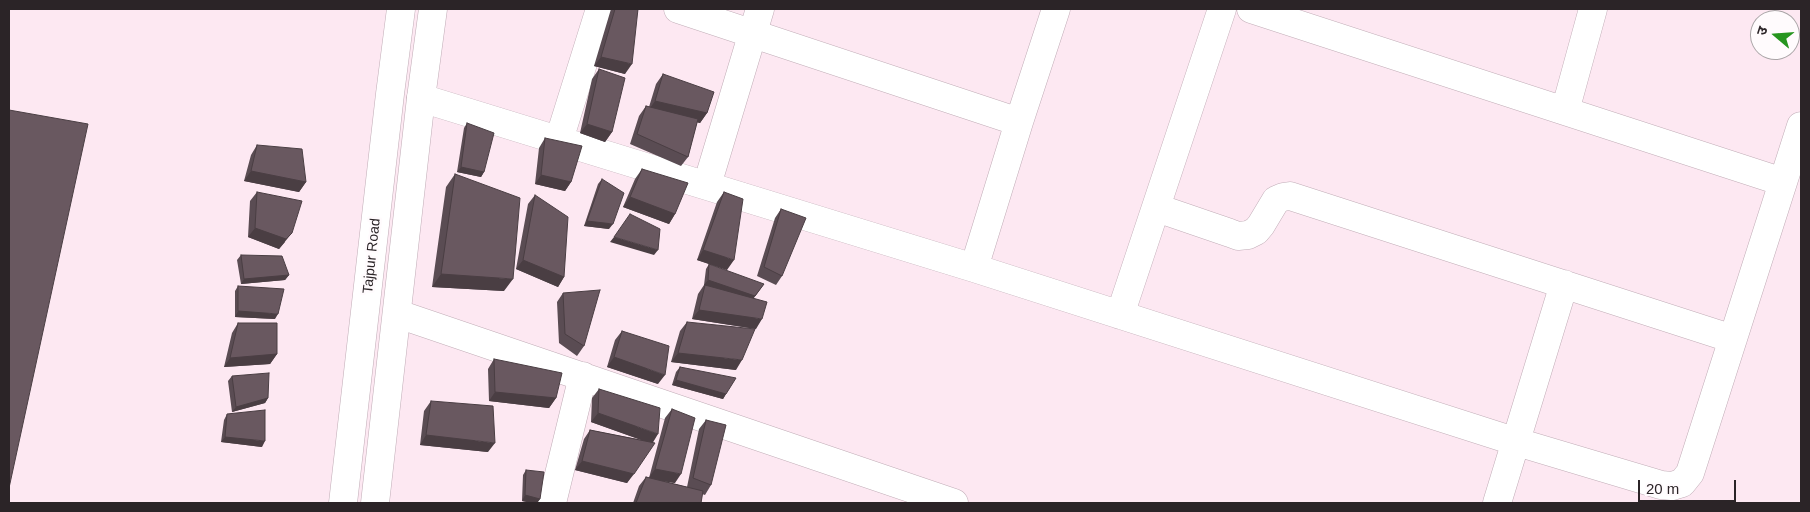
<!DOCTYPE html>
<meta charset="utf-8">
<style>
body{margin:0}
#map{position:relative;width:1810px;height:512px;overflow:hidden;background:#fde8f2;font-family:Arial,"Noto Sans Devanagari",sans-serif}
canvas{display:block}
.frame{position:absolute;inset:0;border:10px solid #2b2427;pointer-events:none}
.north{position:absolute;left:1750px;top:10px;width:50px;height:50px;box-sizing:border-box;background:#fffbfd;border:1px solid #aaa5a7;border-radius:50%;rotate:288deg;font-size:14px;font-weight:700;line-height:20px;text-align:center;color:#2b2427}
.north::after{content:'';display:block;margin:auto;width:18px;height:22px;background:#27951f;clip-path:polygon(50% 0,100% 100%,50% 72%,0 100%)}
.scale{position:absolute;left:1638px;top:480px;width:98px;height:22px;box-sizing:border-box;border:2px solid #2b2427;border-top:0;padding-left:6px;font-size:15px;line-height:18px;white-space:nowrap;color:#2b2427;-webkit-text-stroke:4px #fffbfd;paint-order:stroke}
</style>
<div id="map">
<canvas width="1810" height="512"></canvas>
<div class="frame"></div>
<div class="north">उ</div>
<div class="scale">20 m</div>
</div>
<script>
const ctx = document.querySelector('canvas').getContext('2d');
ctx.lineJoin = 'round';
const toPath = rows => new Path2D(rows.map(r => 'M' + r).join(''));
function stroke(path, color, width, dash) { ctx.strokeStyle = color; ctx.lineWidth = width; ctx.lineCap = dash ? 'butt' : 'round'; ctx.setLineDash(dash || []); ctx.stroke(path); }
function paint(path, color) { ctx.fillStyle = color; ctx.fill(path, 'evenodd'); }
function drawText(font, color, halo, rows, align = 'center') {
  ctx.font = font + ' Arial,sans-serif'; ctx.lineWidth = 5; ctx.setLineDash([]); ctx.textBaseline = 'middle'; ctx.strokeStyle = halo; ctx.fillStyle = color; for (const [text, x, y, turn = 0] of rows) {
    ctx.save(); ctx.translate(x, y); ctx.rotate((+turn || 0) * Math.PI / 180); ctx.textAlign = isNaN(turn) ? turn : align; if (halo) ctx.strokeText(text, 0, 0); ctx.fillText(text, 0, 0); ctx.restore();
  }
}
const minor = toPath([
 [678,9,1019,122,1056,9],
 [1251,9,1783,182],
 [421,98,974,268,1517,442,1661,485,1672,486,1682,483,1690,473,1801,126],
 [1565,111,1593,9],
 [559,140,600,9],
 [707,185,760,9],
 [1157,208,1230,233,1238,236,1248,235,1256,231,1261,225,1276,200,1283,197,1290,196,1733,339],
 [974,268,1019,122],
 [398,314,954,503],
 [1120,315,1222,9],
 [552,503,583,376],
 [1497,503,1564,284]
]);
const major = toPath([
 [343,503,390,94,401,9],
 [375,503,421,98,433,9]
]);
const wall = toPath([
 [611,9,638,9,625,74,594,66],
 [599,69,612,132,605,142,580,133,592,79],
 [663,74,707,113,700,123,697,122,688,157,681,166,630,144,639,116,646,106,649,107,656,84],
 [467,123,484,172,481,177,457,172,464,128],
 [545,138,571,182,565,191,535,184,539,148],
 [257,145,306,182,299,192,244,181,251,155],
 [642,169,675,214,669,224,623,207,635,179],
 [455,174,504,291,432,287,446,187],
 [602,179,609,229,584,226,598,184],
 [257,192,285,242,279,249,248,237,250,201],
 [724,192,727,270,697,260,717,202],
 [535,195,564,277,558,287,516,269,528,204],
 [781,209,782,276,776,285,757,276,775,218],
 [241,255,289,275,285,280,241,284,237,260],
 [709,264,754,298,756,329,692,319,698,294,704,285,706,269],
 [238,286,275,319,235,317,235,291],
 [563,293,584,346,577,356,559,343,557,302],
 [687,322,736,370,671,362,680,331],
 [238,323,277,354,270,364,224,367,232,333],
 [622,331,658,384,607,367,615,340],
 [494,359,556,398,549,408,489,401,488,369],
 [680,367,726,394,723,399,672,385,676,372],
 [232,376,268,398,265,403,232,412,228,381],
 [599,389,653,442,627,483,575,470,584,439,590,430,642,440,591,422,592,398],
 [431,401,488,452,420,445,424,411],
 [672,409,675,483,662,481,687,487,699,429,706,420,711,485,705,495,702,494,701,503,633,503,639,486,646,477,649,478,665,418],
 [227,414,262,447,221,442,224,420],
 [526,470,540,499,537,503,532,503,522,501,523,475]
]);
const shadedWall = toPath([
 [601,57,632,64,625,74,594,66],
 [655,101,707,113,700,123,648,111],
 [587,124,612,132,605,142,580,133],
 [461,167,484,172,481,177,457,172],
 [251,171,306,182,299,192,244,181],
 [541,175,571,182,565,191,535,184],
 [630,197,675,214,669,224,623,207],
 [587,221,613,224,609,229,584,226],
 [255,228,292,233,279,249,248,237],
 [614,237,658,250,654,255,610,242],
 [703,250,734,260,727,270,697,260],
 [523,260,564,277,558,287,516,269],
 [441,274,513,279,504,291,432,287],
 [289,275,285,280,241,284,244,279],
 [708,280,764,284,751,302,704,285],
 [699,310,762,319,756,329,692,319],
 [238,311,278,314,275,319,235,317],
 [678,353,742,360,736,370,671,362],
 [277,354,270,364,224,367,230,358],
 [614,357,665,375,658,384,607,367],
 [676,380,726,394,723,399,672,385],
 [495,392,556,398,549,408,489,401],
 [268,398,265,403,232,412,236,407],
 [598,413,658,434,652,444,591,422],
 [426,435,495,443,488,452,420,445],
 [225,437,265,441,262,447,221,442],
 [582,461,634,474,627,483,575,470],
 [655,469,681,474,675,483,648,479],
 [525,495,540,499,537,503,532,503,522,501]
]);
const building = toPath([
 [615,9,638,9,632,64,601,57,615,9],
 [599,69,625,78,612,132,587,124,599,69],
 [663,74,714,92,707,113,655,101,663,74],
 [646,106,698,119,688,157,637,134,646,106],
 [9,110,88,124,9,488,9,110],
 [467,123,494,133,484,172,461,167,467,123],
 [545,138,582,146,571,182,541,175,545,138],
 [257,145,302,149,306,182,251,171,257,145],
 [642,169,688,183,675,214,630,197,642,169],
 [455,174,520,198,513,279,441,274,455,174],
 [602,179,624,193,613,224,587,221,602,179],
 [257,192,302,201,292,233,286,239,255,228,257,192],
 [724,192,743,199,734,260,703,250,724,192],
 [535,195,568,217,564,277,523,260,535,195],
 [781,209,806,218,782,276,764,267,781,209],
 [630,214,660,229,658,250,614,237,630,214],
 [241,255,282,256,289,275,244,279,241,255],
 [709,264,764,284,755,296,708,280,709,264],
 [705,285,767,302,762,319,699,310,705,285],
 [238,286,284,289,278,314,238,311,238,286],
 [600,290,584,346,565,334,563,293,600,290],
 [687,322,755,329,742,360,678,353,687,322],
 [238,323,277,323,277,354,230,358,238,323],
 [622,331,669,346,665,375,614,357,622,331],
 [494,359,562,373,556,398,495,392,494,359],
 [680,367,736,378,726,394,676,380,680,367],
 [269,373,268,398,236,407,232,376,269,373],
 [599,389,660,408,658,434,598,413,599,389],
 [431,401,493,406,495,443,426,435,431,401],
 [672,409,695,418,681,474,655,469,672,409],
 [265,410,265,441,225,437,227,414,265,410],
 [706,420,726,425,711,485,693,478,706,420],
 [590,430,655,443,634,474,582,461,590,430],
 [526,470,544,472,540,499,525,495,526,470],
 [646,477,703,491,701,503,636,503,646,477]
]);
const streetNames = [
 ["Tajpur Road",372,256,-84]
];
stroke(minor, '#c1adb7', 29);
stroke(major, '#c1adb7', 29);
stroke(minor, '#fff', 28);
stroke(major, '#fff', 28);
paint(wall, '#5a4c53');
paint(shadedWall, '#4a3e43');
paint(building, '#695860');
stroke(building, '#4a3e43', 1);
drawText('14px', '#2b2427', '#fffbfd', streetNames);
</script>
